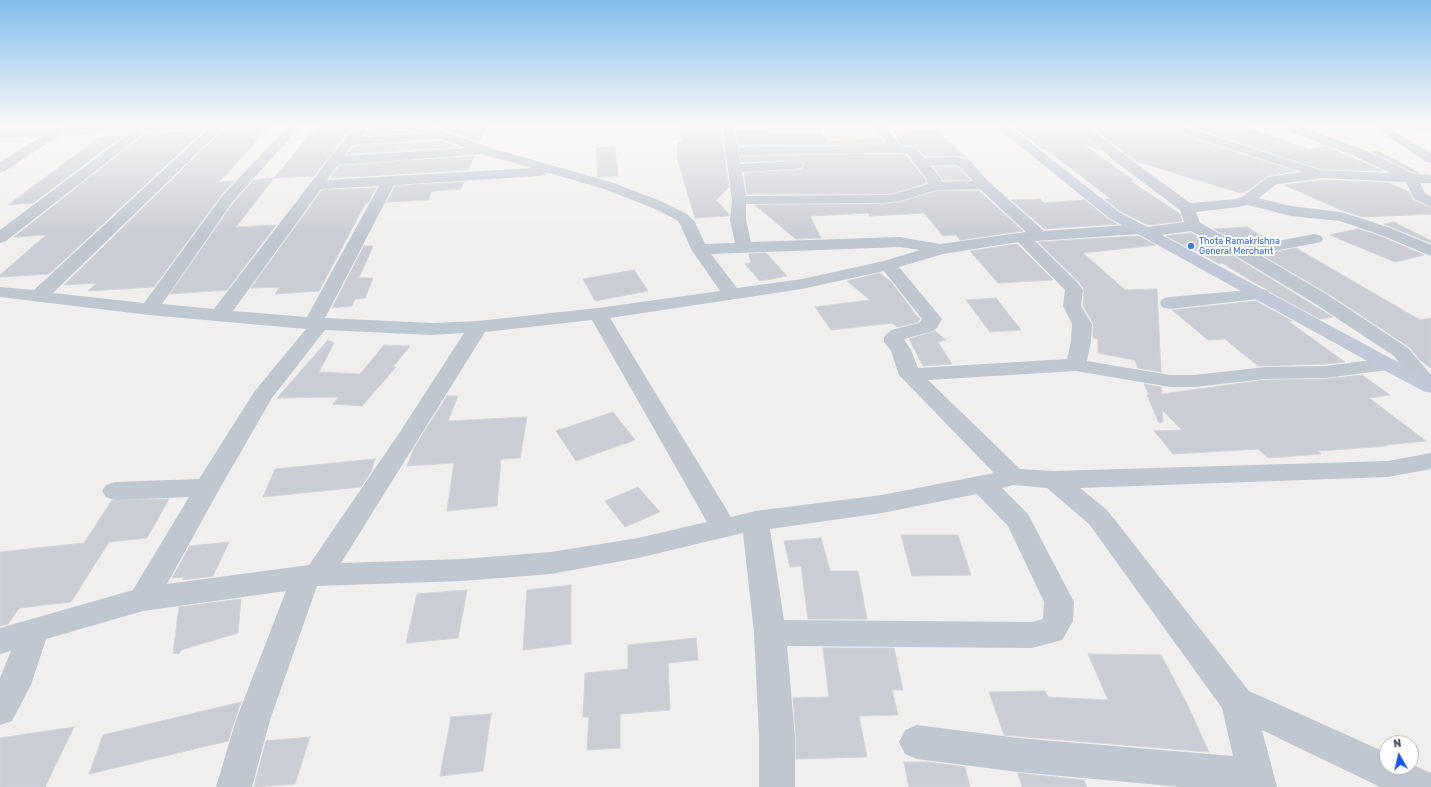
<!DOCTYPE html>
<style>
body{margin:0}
#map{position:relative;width:1431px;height:787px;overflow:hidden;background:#f1efee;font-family:Rubik,sans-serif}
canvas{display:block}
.north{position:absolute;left:1379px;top:735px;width:40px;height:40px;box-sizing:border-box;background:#fff;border:1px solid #b5b9be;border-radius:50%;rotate:352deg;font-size:11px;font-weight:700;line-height:16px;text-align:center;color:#464f5c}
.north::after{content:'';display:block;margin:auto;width:14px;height:18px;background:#1755e3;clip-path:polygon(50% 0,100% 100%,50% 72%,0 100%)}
</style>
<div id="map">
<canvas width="1431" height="787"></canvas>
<div class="north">N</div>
</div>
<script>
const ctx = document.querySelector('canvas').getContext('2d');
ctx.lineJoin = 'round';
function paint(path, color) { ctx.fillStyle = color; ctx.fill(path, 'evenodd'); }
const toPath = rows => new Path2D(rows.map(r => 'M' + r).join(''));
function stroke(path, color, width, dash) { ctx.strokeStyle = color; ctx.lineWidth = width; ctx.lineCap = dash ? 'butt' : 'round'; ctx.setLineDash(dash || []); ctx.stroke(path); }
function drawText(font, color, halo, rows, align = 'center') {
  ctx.font = font + ' Rubik,sans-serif'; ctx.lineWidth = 4; ctx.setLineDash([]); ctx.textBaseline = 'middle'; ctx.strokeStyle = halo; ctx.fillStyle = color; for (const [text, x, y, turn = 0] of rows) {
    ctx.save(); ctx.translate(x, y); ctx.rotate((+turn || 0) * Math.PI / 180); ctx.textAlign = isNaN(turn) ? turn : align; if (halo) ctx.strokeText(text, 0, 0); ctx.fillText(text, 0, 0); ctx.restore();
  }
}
const building = toPath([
 [271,125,219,182,234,181,222,194,154,287,88,291,97,283,64,285,226,127,271,125],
 [318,125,357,125,349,131,314,176,274,178,318,125],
 [375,125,409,125,412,129,419,132,364,135,375,125],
 [432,125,486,125,479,142,432,125],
 [1012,125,1073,125,1100,150,1084,145,1133,180,1129,180,1180,214,1182,221,1148,225,1120,211,1105,199,1111,199,1046,149,1042,149,1012,125],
 [1090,125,1161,125,1164,129,1295,171,1268,176,1250,189,1240,193,1135,161,1090,125],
 [1186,125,1241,125,1308,149,1327,147,1383,171,1320,169,1186,125],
 [718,126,721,131,729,187,716,200,729,214,729,216,695,218,677,158,678,142,683,142,679,127,718,126],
 [736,130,768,130,769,133,821,133,827,141,882,139,885,144,739,145,736,130],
 [936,130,967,158,956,156,925,156,916,147,902,145,897,139,900,139,893,132,936,130],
 [203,131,49,274,0,277,0,275,46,235,14,237,145,134,203,131],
 [124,135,33,203,8,205,100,137,124,135],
 [442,141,459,147,347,154,354,146,442,141],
 [615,147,618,176,598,177,596,148,615,147],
 [1378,151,1420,173,1414,173,1371,152,1378,151],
 [897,154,906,155,925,179,926,183,894,193,884,194,747,194,744,173,796,170,802,169,804,164,801,161,796,160,741,162,741,156,897,154],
 [474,156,468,170,330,178,339,166,474,156],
 [934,167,958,167,970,180,943,180,934,167],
 [274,178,236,227,276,225,227,290,170,294,234,202,254,180,274,178],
 [1322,180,1390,183,1409,192,1413,200,1431,208,1431,214,1363,217,1341,210,1284,185,1322,180],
 [464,182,461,189,432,191,428,200,387,202,395,186,464,182],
 [376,188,368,203,365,204,319,291,275,294,280,287,251,288,322,190,376,188],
 [937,191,979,191,1023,231,960,240,956,235,943,236,924,213,870,216,868,213,810,216,821,238,796,239,755,205,884,204,900,202,937,191],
 [1040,199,1044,203,1085,200,1108,219,1117,224,1045,229,1011,200,1040,199],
 [1394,222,1431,241,1431,243,1384,224,1394,222],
 [1247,227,1270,241,1244,245,1214,229,1247,227],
 [1358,229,1380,236,1424,255,1395,262,1330,235,1358,229],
 [1191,233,1235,257,1333,317,1320,319,1270,292,1267,289,1255,283,1222,263,1219,264,1196,250,1193,250,1166,236,1191,233],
 [1138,236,1156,245,1083,253,1125,290,1157,289,1161,372,1138,368,1135,360,1098,353,1098,339,1093,338,1093,323,1083,306,1084,289,1077,280,1038,242,1138,236],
 [1017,244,1053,280,998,283,970,251,1017,244],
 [364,246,373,246,359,278,373,278,365,298,355,299,352,306,332,308,364,246],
 [1296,248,1420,320,1431,318,1431,368,1421,361,1409,347,1329,294,1262,255,1296,248],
 [766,253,787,276,760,281,745,264,751,263,749,254,766,253],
 [634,270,648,291,595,301,583,279,634,270],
 [880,273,891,282,914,312,913,312,920,319,918,322,897,327,892,323,831,330,815,307,870,300,847,281,880,273],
 [996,298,1021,330,990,332,966,300,996,298],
 [1256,301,1292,321,1288,321,1345,362,1326,364,1258,366,1225,339,1208,340,1172,310,1256,301],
 [935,331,946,340,938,342,952,364,923,366,909,339,935,331],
 [328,340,334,343,319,372,360,374,384,345,410,346,393,367,396,367,362,406,333,404,339,397,277,398,328,340],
 [1362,375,1390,395,1369,398,1426,441,1386,445,1387,446,1318,451,1321,454,1268,458,1258,449,1173,454,1154,431,1182,430,1162,410,1163,422,1159,423,1147,395,1149,395,1144,384,1161,387,1162,394,1265,380,1326,379,1362,375],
 [447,396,458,396,448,421,527,417,520,458,501,459,497,506,447,511,454,463,407,466,414,448,447,396],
 [613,412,635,440,576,461,556,431,613,412],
 [375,459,371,472,361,487,263,497,275,469,375,459],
 [638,487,660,512,625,527,605,501,638,487],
 [169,499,147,538,109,542,71,602,19,608,8,624,0,626,0,552,84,543,112,500,169,499],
 [901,535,958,535,971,575,912,576,901,535],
 [821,538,830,571,858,571,867,619,808,619,801,566,790,567,784,541,821,538],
 [229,542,213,576,183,580,184,577,172,578,190,546,229,542],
 [571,585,571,644,523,650,527,590,571,585],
 [467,590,458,638,406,643,417,594,467,590],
 [241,599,238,633,181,650,179,654,173,653,179,607,241,599],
 [696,638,698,660,668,663,670,710,620,714,620,748,587,750,589,717,583,717,585,673,628,669,628,645,696,638],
 [823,648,894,648,903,690,892,690,898,715,859,716,867,757,796,759,796,737,793,698,829,697,823,648],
 [1088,654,1161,655,1187,704,1209,752,1004,735,989,692,1045,691,1048,697,1108,700,1088,654],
 [241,702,228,741,89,774,103,735,241,702],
 [491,714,483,771,440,776,451,717,491,714],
 [74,727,45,787,0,787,0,738,74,727],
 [310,737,295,784,254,787,266,741,310,737],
 [904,762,929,762,965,767,970,787,909,787,904,762],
 [1018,773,1084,780,1087,787,1022,787,1018,773]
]);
const street = toPath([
 [123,125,226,125,53,293,144,303,223,195,289,125,302,125,233,201,162,304,214,309,345,138,350,132,360,125,374,125,360,137,426,133,412,128,410,125,427,125,491,148,614,183,663,202,687,214,695,222,705,244,735,243,730,220,732,200,722,125,734,125,738,147,888,145,872,125,884,125,901,146,916,148,924,158,956,157,969,160,989,182,1044,231,1141,224,1148,227,1184,222,1180,210,1112,159,1074,125,1087,125,1122,153,1190,203,1236,199,1242,197,1268,177,1302,172,1164,128,1162,125,1181,125,1320,170,1390,173,1354,156,1291,132,1283,125,1297,125,1364,150,1414,174,1431,175,1431,183,1420,183,1425,193,1431,197,1431,207,1414,199,1406,182,1322,178,1277,184,1258,198,1291,206,1341,212,1357,217,1393,229,1431,245,1431,256,1381,235,1340,221,1291,216,1248,205,1238,207,1196,212,1200,223,1244,247,1315,234,1321,236,1323,239,1321,242,1258,254,1328,295,1408,348,1431,375,1431,388,1426,389,1418,388,1394,356,1314,303,1236,256,1191,231,1146,237,1139,234,1035,241,1076,281,1083,290,1081,306,1092,324,1091,341,1087,361,1170,375,1195,375,1265,367,1326,366,1387,358,1394,360,1397,364,1394,368,1387,370,1326,378,1265,379,1195,387,1170,387,1076,371,928,380,1020,469,1054,471,1388,461,1431,453,1431,469,1388,477,1080,488,1107,510,1249,691,1387,753,1387,767,1411,767,1411,764,1431,773,1431,787,1380,787,1262,730,1277,787,1181,787,1018,772,917,759,905,754,899,742,905,730,917,725,1018,738,1233,756,1222,708,1089,524,1047,488,1013,485,1002,488,1028,514,1074,602,1073,621,1062,640,1032,648,787,646,795,737,795,787,759,787,759,737,754,633,743,533,638,558,551,574,462,581,317,586,270,720,252,787,216,787,236,720,286,591,143,611,46,639,31,685,12,721,0,725,0,678,11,651,0,654,0,628,133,590,189,497,115,500,106,497,102,491,106,485,115,482,199,479,254,392,306,329,149,315,0,297,0,287,34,290,209,128,147,131,6,241,0,243,0,230,131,132,60,135,5,171,0,172,0,162,42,136,0,138,0,130,123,125],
 [442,139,466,148,344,156,353,145,442,139],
 [897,153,907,154,926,178,928,184,894,194,884,195,746,196,742,172,796,169,801,168,803,165,801,162,796,161,740,164,739,155,897,153],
 [482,154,532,168,327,180,338,165,482,154],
 [956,165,959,166,973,181,942,182,940,177,931,166,956,165],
 [546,172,604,189,653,208,677,220,680,224,691,249,720,291,598,308,478,321,432,323,325,318,394,185,540,176,545,175,546,172],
 [379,186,307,317,233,311,321,189,379,186],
 [980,189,1026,232,940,244,900,237,751,242,746,220,746,204,884,203,900,201,937,190,980,189],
 [1018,242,1065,290,1063,306,1072,324,1071,341,1067,359,918,368,911,350,904,339,933,331,937,328,942,319,899,267,943,254,1018,242],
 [900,247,920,250,884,261,802,279,737,288,711,254,900,247],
 [884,271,922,319,919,323,891,330,884,337,884,342,891,351,899,375,994,473,882,495,755,511,731,517,610,318,802,289,884,271],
 [592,320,707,522,638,538,551,552,462,559,341,563,485,332,592,320],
 [325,330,432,335,464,333,400,432,309,565,167,584,220,488,272,398,325,330],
 [977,494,1008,526,1044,602,1043,618,1041,620,1032,622,784,620,770,529,882,513,977,494],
 [1371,125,1431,125,1431,131,1391,129,1431,153,1431,163,1426,162,1371,125],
 [1261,289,1267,290,1270,294,1267,298,1169,309,1162,307,1160,303,1162,299,1169,297,1261,289]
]);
const secondary = toPath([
 [994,125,1008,125,1119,212,1394,360,1431,378,1431,393,1423,391,1380,368,1109,218,994,125]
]);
const markers = [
 [1191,246,4,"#3f7fe0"]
];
const farShopnames = [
 ["Thota Ramakrishna",1199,241],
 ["General Merchant",1199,251]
];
paint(building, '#cacdd4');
stroke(building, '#d2d4da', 1);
paint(street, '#bfc7d1');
paint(secondary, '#c1c9d8');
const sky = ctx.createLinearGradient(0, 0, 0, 235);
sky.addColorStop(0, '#81bdea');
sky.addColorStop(0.53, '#f9f8f7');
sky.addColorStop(1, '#f9f8f700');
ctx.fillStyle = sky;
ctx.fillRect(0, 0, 1431, 235);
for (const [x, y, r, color] of markers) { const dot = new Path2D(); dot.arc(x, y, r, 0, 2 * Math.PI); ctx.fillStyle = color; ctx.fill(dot); stroke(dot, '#fff', 1.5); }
drawText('9px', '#366cbe', '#fff', farShopnames, 'left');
</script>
